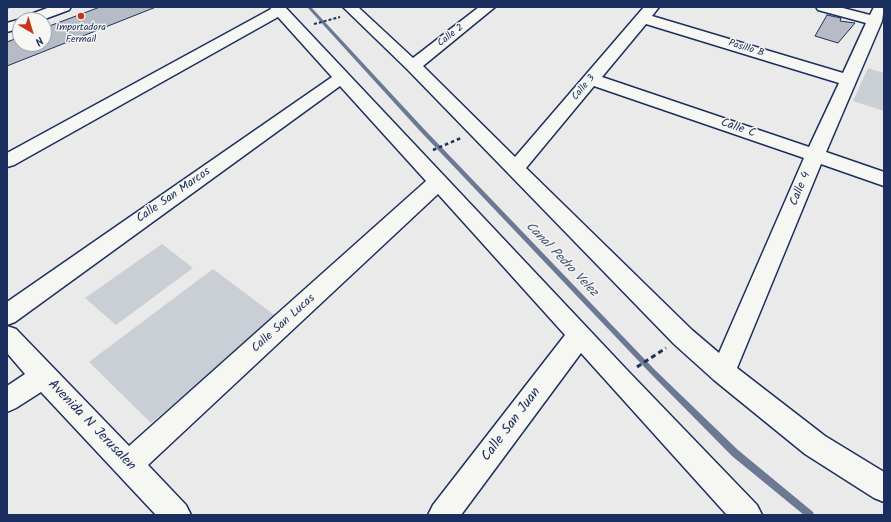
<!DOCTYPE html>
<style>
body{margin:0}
#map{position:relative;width:891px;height:522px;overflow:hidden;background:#e9eae9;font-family:Kalam,sans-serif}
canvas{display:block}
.frame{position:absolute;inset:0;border:8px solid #1b2f5e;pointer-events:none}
.north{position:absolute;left:12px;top:12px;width:40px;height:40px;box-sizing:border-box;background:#f6f6f2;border:1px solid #9ea6b7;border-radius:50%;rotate:142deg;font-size:11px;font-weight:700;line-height:16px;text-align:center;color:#1b2f5e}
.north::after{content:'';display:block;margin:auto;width:14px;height:18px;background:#c8321e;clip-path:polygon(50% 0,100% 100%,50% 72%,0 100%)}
</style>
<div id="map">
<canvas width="891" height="522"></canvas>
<div class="frame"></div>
<div class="north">N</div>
</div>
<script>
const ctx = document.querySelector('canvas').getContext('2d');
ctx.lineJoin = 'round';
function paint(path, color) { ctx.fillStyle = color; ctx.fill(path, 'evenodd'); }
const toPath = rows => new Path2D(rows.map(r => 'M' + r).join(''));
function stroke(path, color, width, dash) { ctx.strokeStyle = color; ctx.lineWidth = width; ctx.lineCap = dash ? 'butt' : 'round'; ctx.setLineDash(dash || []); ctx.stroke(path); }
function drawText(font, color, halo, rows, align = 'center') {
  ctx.font = font + ' Kalam,sans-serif'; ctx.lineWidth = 3; ctx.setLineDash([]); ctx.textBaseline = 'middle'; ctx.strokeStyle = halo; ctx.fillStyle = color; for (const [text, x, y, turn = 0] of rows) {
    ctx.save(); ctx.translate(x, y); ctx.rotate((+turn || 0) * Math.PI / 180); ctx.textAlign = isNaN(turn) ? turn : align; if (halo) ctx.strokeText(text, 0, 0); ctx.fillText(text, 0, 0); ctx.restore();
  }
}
const green = toPath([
 [868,68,884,73,884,111,853,101],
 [162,244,193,268,116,325,85,298],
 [213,269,277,317,151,423,89,362]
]);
const stream = toPath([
 [7,7,13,7,7,9,7,7],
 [307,7,311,7,424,129,655,370,738,450,813,512,814,515,804,515,732,456,651,374,420,131,307,7]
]);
const building = toPath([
 [100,7,156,7,7,66,7,42,20,37,20,44,44,44,44,28,100,7],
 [827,15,841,18,840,21,855,23,838,43,815,36,827,15]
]);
const pathFar2 = toPath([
 [314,24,340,17]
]);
const pathFar1 = toPath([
 [433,150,461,138]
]);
const path = toPath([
 [637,367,666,348]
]);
const street = toPath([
 [270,7,285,7,627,370,757,505,762,515,727,515,581,353,461,515,428,515,433,505,565,335,438,194,148,465,186,505,191,515,156,515,41,392,16,408,7,412,7,386,25,374,7,353,7,326,16,329,129,446,426,181,340,86,15,322,7,325,7,302,332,77,278,17,14,165,7,167,7,153,271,9,270,7],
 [343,7,358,7,413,58,479,7,495,7,423,66,515,157,644,7,659,7,652,16,843,73,866,23,818,10,816,7,839,7,870,15,874,7,884,7,882,21,826,152,884,172,884,186,821,164,737,368,825,436,884,472,884,502,874,498,805,454,714,380,674,344,407,69,343,7],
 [646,24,839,83,809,147,602,77,646,24],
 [594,86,804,158,719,353,692,330,526,168,594,86]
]);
const highway = toPath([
 [50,7,71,7,69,10,42,20,20,20,20,28,7,32,7,23,21,19,23,17,50,7]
]);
const markers = [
 [81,16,4,"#c8321e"]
];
const farPoinames = [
 ["Importadora",81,28],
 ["Fermail",81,40]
];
const farStreetnames = [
 ["Calle 2",451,36,-38],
 ["Pasillo B",746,49,17],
 ["Calle 3",584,88,-50]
];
const streetNames = [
 ["Calle C",738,129,19],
 ["Calle 4",801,189,-67],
 ["Calle San Marcos",174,196,-35],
 ["Calle San Lucas",284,324,-42]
];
const waterNames = [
 ["Canal Pedro Velez",561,260,46]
];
const nearStreetnames = [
 ["Calle San Juan",512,425,-53],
 ["Avenida N Jerusalen",91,426,46]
];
paint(green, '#caced5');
paint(stream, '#6c7995');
paint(building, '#b6bbc6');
stroke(building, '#1b2f5e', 1);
stroke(street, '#1b2f5e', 3);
stroke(highway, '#1b2f5e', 3);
stroke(pathFar2, '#1b2f5e', 2, [3, 2]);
stroke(pathFar1, '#1b2f5e', 2.5, [3.5, 3]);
stroke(path, '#1b2f5e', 3, [5, 3.5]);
paint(street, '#f6f6f2');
paint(highway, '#f6f6f2');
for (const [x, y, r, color] of markers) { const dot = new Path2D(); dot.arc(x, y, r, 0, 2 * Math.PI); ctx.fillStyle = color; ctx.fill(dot); stroke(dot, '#f6f6f2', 1.5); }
drawText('10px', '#1b2f5e', '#f6f6f2', farPoinames);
drawText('10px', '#1b2f5e', '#f6f6f2', farStreetnames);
drawText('12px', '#1b2f5e', '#f6f6f2', streetNames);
drawText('italic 13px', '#44547a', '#f6f6f2', waterNames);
drawText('14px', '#1b2f5e', '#f6f6f2', nearStreetnames);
</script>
